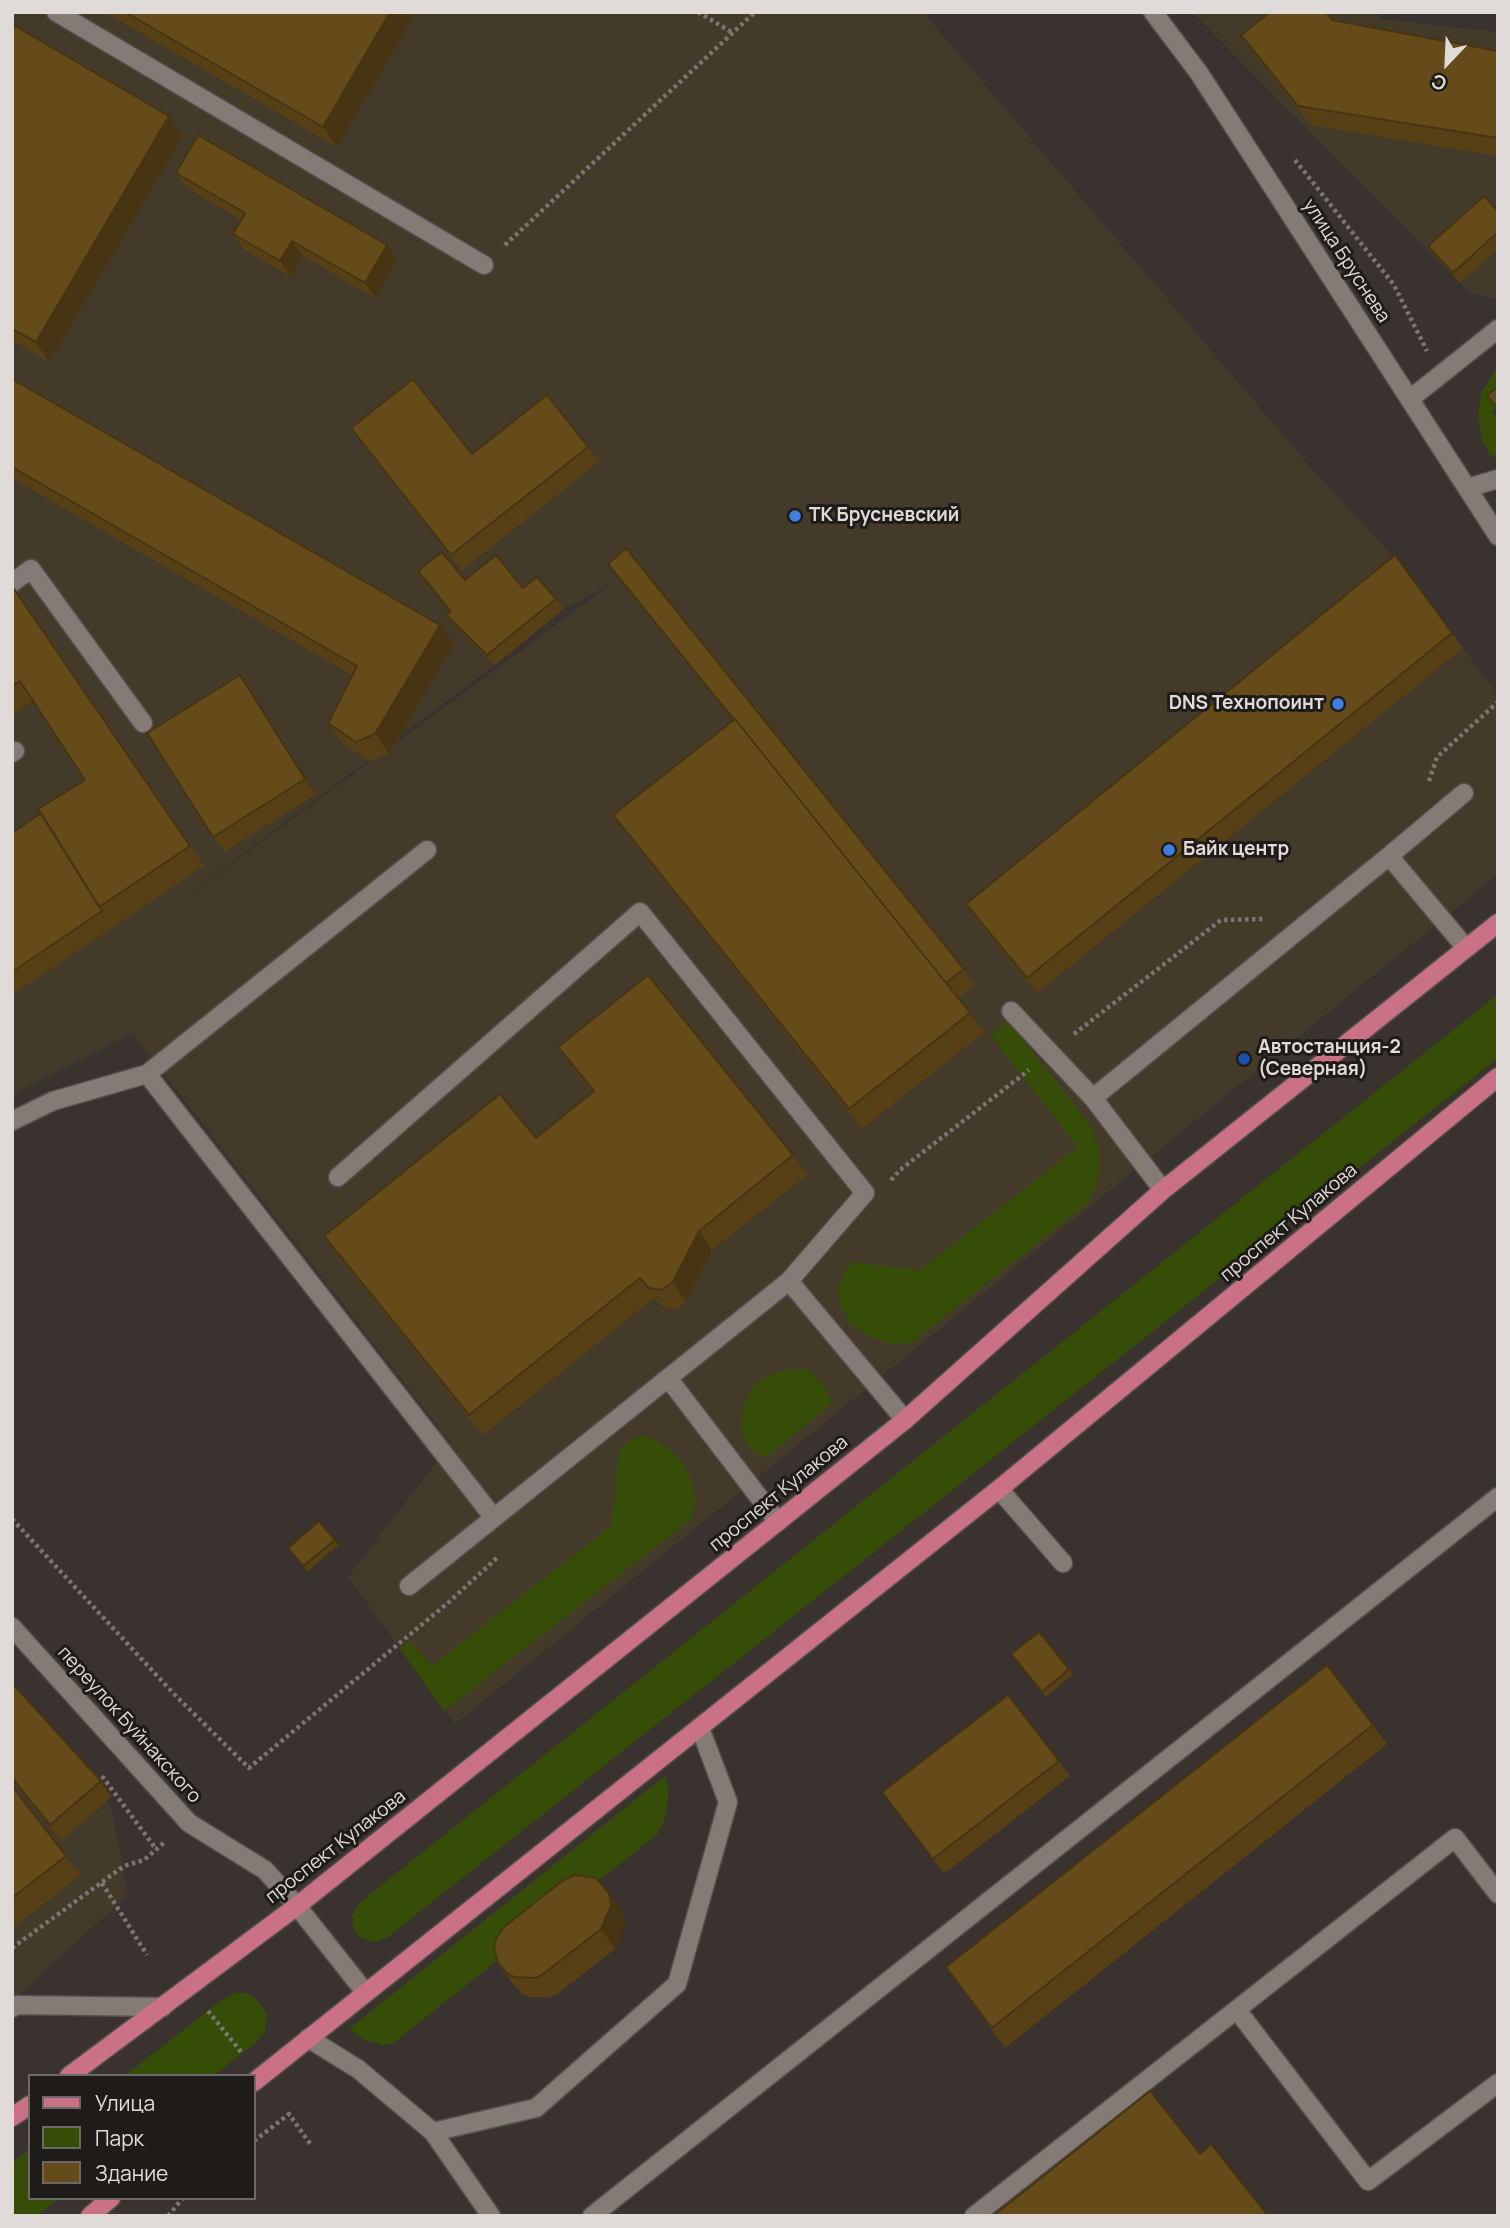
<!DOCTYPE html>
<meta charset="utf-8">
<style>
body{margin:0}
#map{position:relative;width:1510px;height:2228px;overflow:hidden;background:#3a322e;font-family:Manrope,sans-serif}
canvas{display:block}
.frame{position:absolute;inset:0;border:14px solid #e0dbd8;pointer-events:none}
.legend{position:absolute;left:28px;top:2074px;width:228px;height:126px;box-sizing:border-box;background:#1f1b19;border:2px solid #6c6865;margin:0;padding:9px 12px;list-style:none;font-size:21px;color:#e0dbd8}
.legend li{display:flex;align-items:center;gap:14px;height:35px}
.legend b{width:35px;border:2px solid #6c6865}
.north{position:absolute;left:1412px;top:28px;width:70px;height:70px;-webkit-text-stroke:5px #1f1b19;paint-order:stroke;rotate:203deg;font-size:19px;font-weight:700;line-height:28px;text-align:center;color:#e0dbd8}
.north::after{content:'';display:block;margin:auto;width:24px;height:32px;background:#e0dbd8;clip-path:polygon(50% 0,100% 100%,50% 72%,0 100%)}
</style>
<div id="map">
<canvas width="1510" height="2228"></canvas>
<div class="frame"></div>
<ul class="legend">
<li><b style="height:9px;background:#cb7186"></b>Улица</li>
<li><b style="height:19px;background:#354d06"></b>Парк</li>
<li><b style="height:19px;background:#664b1a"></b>Здание</li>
</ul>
<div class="north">С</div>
</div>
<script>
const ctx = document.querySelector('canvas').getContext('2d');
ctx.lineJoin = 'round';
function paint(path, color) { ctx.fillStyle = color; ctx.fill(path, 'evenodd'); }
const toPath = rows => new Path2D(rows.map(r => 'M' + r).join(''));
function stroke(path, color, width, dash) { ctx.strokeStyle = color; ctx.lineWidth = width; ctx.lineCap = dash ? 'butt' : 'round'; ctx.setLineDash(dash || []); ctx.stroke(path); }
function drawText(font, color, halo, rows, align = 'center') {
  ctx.font = font + ' Manrope,sans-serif'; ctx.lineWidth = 6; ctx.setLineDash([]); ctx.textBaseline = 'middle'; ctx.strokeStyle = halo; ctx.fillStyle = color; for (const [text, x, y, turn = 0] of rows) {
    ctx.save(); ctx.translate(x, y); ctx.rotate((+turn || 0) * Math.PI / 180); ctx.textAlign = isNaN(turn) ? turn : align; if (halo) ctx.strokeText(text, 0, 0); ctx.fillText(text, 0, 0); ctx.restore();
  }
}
const commercial = toPath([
 [12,12,923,12,1306,462,1405,570,1498,695,1498,874,455,1724,348,1577,451,1443,132,1033,12,1095],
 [613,583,184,899,183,899,495,665,564,609],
 [1192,12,1376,12,1381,19,1498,32,1498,299,1470,293],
 [12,1696,111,1806,128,1895,12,2001]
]);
const green = toPath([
 [1498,364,1498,407,1492,411,1498,421,1498,455,1490,456,1482,439,1478,416,1481,394],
 [1498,994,1498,1058,388,1937,374,1942,361,1938,353,1928,352,1916,359,1903],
 [1008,1021,1091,1126,1099,1149,1099,1177,1089,1202,911,1343,891,1344,870,1337,851,1324,840,1305,838,1289,843,1275,853,1262,920,1270,1078,1147,990,1035],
 [789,1370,808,1370,825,1387,831,1404,765,1458,752,1449,742,1436,742,1411,752,1388,769,1375],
 [637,1436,651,1438,669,1449,684,1465,692,1483,696,1503,690,1520,444,1711,400,1649,409,1641,432,1666,611,1526,619,1452,622,1447],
 [665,1776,669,1791,665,1818,658,1834,393,2043,383,2045,364,2040,349,2029],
 [236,1993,247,1993,255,1998,267,2015,265,2032,254,2044,213,2076,124,2076,222,2000],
 [30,2149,30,2198,59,2198,37,2216,12,2216,12,2163]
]);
const path = toPath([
 [698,12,733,33],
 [1295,160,1394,285,1427,351],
 [505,245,755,12],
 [1429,781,1437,757,1498,702],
 [1074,1034,1221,920,1264,919],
 [891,1180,900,1170,1029,1070],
 [12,1519,174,1694,249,1768,449,1602,499,1556],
 [102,1776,156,1849],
 [102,1883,147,1955],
 [12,1948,124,1866,144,1860,166,1841],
 [208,2011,242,2053],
 [254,2141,289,2114,311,2145],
 [168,2216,183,2198]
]);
const lane = toPath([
 [56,12,484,265],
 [1467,488,1498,479],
 [12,583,31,569,143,723],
 [12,753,15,751],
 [427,850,147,1074,494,1518],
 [1389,856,1464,793],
 [1011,1011,1093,1098,1163,1190],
 [1093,1098,1389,856,1466,948],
 [12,1121,53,1101,147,1074],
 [338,1177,640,912,865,1193,789,1281,409,1586],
 [789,1281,905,1420],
 [668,1378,778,1522],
 [999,1489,1063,1563],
 [12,2008,16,2005,163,2007],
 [1237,2010,1368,2181,1498,2083],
 [308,2038,358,2069,433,2132,536,2108,677,1984,728,1802,700,1728],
 [433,2132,491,2216],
 [592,2216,1498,1497],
 [974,2216,1455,1838,1498,1894]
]);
const street = toPath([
 [1410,399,1498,329]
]);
const secondary = toPath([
 [1153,12,1199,73,1498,536],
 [12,1627,189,1823,265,1870,297,1906,365,1992]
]);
const primary = toPath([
 [69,2076,297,1906,905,1420,1163,1190,1498,923],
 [254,2082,999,1489,1498,1077],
 [12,2117,30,2105],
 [90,2216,111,2198]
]);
const wall = toPath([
 [105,12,416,12,337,147],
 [1332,20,1498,51,1498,156,1311,125,1255,55,1241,35],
 [12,31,183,136,49,362,12,340],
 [176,173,387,245,397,260,375,298,303,256,291,277,243,249,233,234,241,220,187,188],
 [1498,211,1498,249,1460,283,1436,257,1428,246],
 [12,379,454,644,389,754,369,761,342,743,328,723,352,675,12,478],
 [351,428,472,454,588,447,599,462,462,570,361,443],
 [608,564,964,969,975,985,958,998,984,1032,862,1129,627,835,613,815,733,720,619,579],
 [418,571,465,580,523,588,556,599,564,609,495,665,454,626,446,615,450,613],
 [12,586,204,866,12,995,12,833,41,813,85,780,33,701,12,715],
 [1452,633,1463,648,1037,993,977,920,966,904],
 [251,691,316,794,224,852,213,837],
 [558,1047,793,1155,807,1175,712,1250,686,1302,675,1310,663,1307,654,1298,483,1435,338,1256,324,1236,536,1138,593,1093,572,1067],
 [335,1540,339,1545,307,1572,288,1548],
 [1015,1659,1069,1669,1073,1674,1046,1697],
 [12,1683,101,1781,111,1797,61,1841,12,1780],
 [1373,1725,1387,1744,1005,2048,946,1967],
 [1059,1761,1070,1776,944,1874,882,1792],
 [12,1786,80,1875,12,1929],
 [609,1893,623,1913,625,1926,615,1949,556,1995,549,1997,529,1997,523,1994,512,1983,498,1963]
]);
const shadedWall = toPath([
 [390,12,416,12,337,147,323,127],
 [169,116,183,136,49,362,36,342],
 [292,241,303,256,291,277,280,261],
 [387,245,397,260,375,298,365,283],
 [440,625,454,644,389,754,375,734],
 [240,675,251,691,316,794,305,779],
 [699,1231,712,1250,686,1302,673,1282],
 [609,1893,623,1913,625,1926,615,1949,601,1929]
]);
const building = toPath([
 [125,12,390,12,323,127,125,12],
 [1270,12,1326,12,1332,20,1498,51,1498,138,1298,106,1241,35,1270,12],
 [15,26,169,116,36,342,12,329,12,31,15,26],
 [198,135,387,245,365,283,292,241,280,261,233,234,245,213,176,173,198,135],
 [1484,196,1498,211,1498,232,1453,273,1428,246,1484,196],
 [12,379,440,625,375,734,356,742,328,723,357,666,12,467,12,379],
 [413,379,472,454,547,395,588,447,451,555,351,428,413,379],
 [1498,387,1498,409,1487,395,1498,387],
 [626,548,964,969,946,983,735,719,734,720,608,564,626,548],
 [442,552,465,580,496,555,523,588,537,577,556,599,487,655,446,615,451,612,418,571,442,552],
 [1395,555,1452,633,1027,978,966,904,1395,555],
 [12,586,190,846,99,907,38,809,85,780,20,681,12,686,12,586],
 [240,675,305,779,213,837,147,733,240,675],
 [735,719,970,1013,849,1109,613,815,735,719],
 [41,813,102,911,12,972,12,833,41,813],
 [648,975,793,1155,699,1231,673,1282,661,1290,649,1288,640,1278,469,1415,324,1236,500,1094,536,1138,594,1091,558,1047,648,975],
 [319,1521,335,1540,303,1566,288,1548,319,1521],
 [1039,1632,1069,1669,1042,1692,1011,1654,1039,1632],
 [1327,1665,1373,1725,992,2028,946,1967,1327,1665],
 [12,1683,101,1781,50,1825,12,1778,12,1683],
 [1008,1695,1059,1761,933,1859,882,1792,1008,1695],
 [12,1786,66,1856,12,1898,12,1786],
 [575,1875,596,1878,609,1893,611,1906,601,1929,542,1975,535,1978,515,1977,509,1975,498,1963,494,1947,496,1939,504,1927,562,1881,575,1875],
 [1150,2091,1200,2154,1211,2144,1268,2216,993,2216,1150,2091]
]);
const markers = [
 [795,516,7,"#3f7fe0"],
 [1338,704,7,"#3f7fe0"],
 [1169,850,7,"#3f7fe0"],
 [1244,1059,7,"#1a4fb4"]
];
const streetNames = [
 ["улица Бруснева",1346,261,57],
 ["проспект Кулакова",1289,1223,-40],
 ["проспект Кулакова",779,1494,-39],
 ["переулок Буйнакского",129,1725,48],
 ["проспект Кулакова",336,1847,-38]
];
const poiNames = [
 ["ТК Брусневский",809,516],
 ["DNS Технопоинт",1324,704,"right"],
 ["Байк центр",1183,850],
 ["Автостанция-2",1258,1048],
 ["(Северная)",1258,1070]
];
paint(commercial, '#433a2a');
paint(green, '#354d06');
stroke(lane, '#56504c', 21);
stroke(street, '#56504c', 21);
stroke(secondary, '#56504c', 21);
stroke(primary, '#56504c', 21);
stroke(path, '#7b7571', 4.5, [3.5, 3.5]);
stroke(lane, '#857b76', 18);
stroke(street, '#857b76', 18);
stroke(secondary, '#857b76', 18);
stroke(primary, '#cb7186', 18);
paint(wall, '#584016');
paint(shadedWall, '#473412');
paint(building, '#664b1a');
stroke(building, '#473412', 2);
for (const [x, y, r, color] of markers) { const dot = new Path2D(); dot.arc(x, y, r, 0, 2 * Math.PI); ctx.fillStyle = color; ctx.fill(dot); stroke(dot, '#1f1b19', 2.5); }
drawText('19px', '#e0dbd8', '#1f1b19', streetNames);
drawText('bold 19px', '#e0dbd8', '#1f1b19', poiNames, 'left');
</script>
